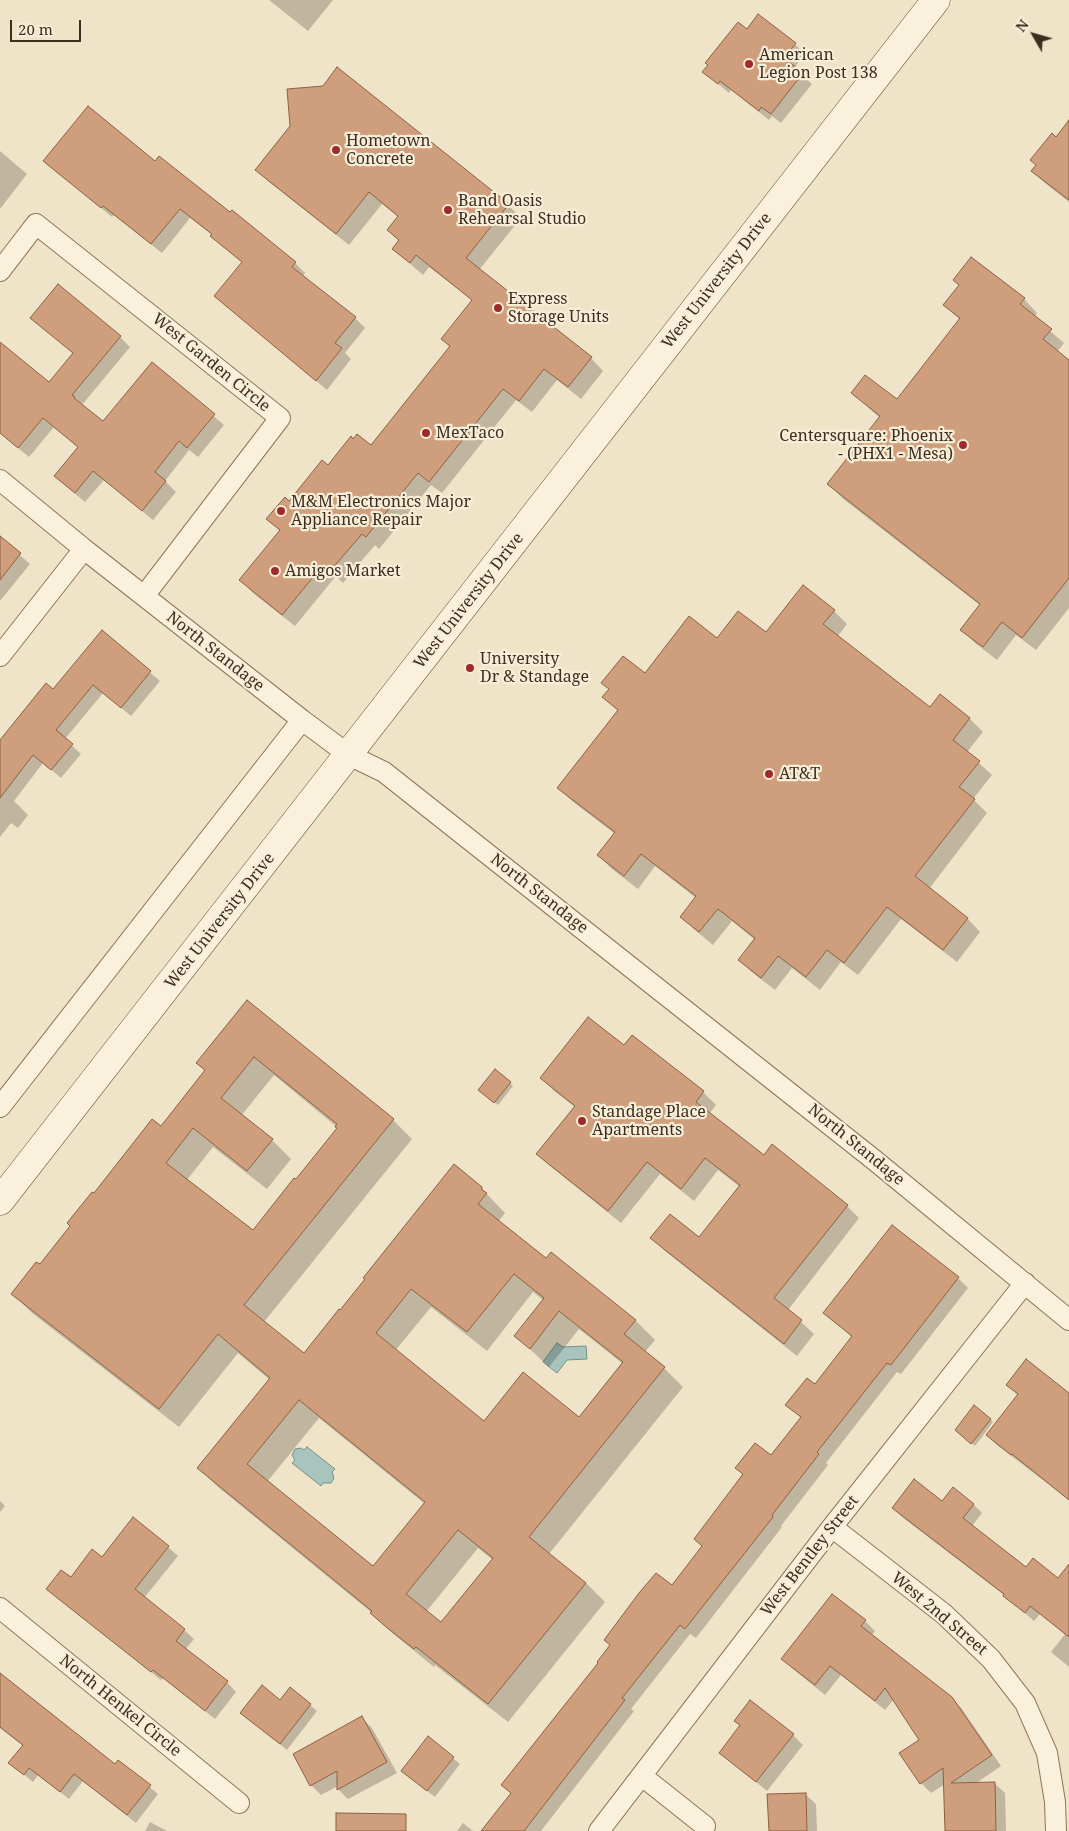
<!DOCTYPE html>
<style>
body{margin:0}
#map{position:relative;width:1069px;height:1831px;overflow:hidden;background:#f0e4c8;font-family:"Noto Serif",serif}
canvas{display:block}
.north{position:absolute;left:1009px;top:10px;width:50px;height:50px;-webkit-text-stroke:4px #f7eed8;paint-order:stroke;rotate:308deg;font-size:14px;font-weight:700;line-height:20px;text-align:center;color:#3d2e20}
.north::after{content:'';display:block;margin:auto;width:18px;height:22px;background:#3d2e20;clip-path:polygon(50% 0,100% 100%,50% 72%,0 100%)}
.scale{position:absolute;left:10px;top:20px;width:71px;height:22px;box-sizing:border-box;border:2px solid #3d2e20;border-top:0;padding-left:6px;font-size:15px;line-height:18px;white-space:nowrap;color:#3d2e20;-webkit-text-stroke:4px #f7eed8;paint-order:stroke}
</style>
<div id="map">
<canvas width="1069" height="1831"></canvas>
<div class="north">N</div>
<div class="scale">20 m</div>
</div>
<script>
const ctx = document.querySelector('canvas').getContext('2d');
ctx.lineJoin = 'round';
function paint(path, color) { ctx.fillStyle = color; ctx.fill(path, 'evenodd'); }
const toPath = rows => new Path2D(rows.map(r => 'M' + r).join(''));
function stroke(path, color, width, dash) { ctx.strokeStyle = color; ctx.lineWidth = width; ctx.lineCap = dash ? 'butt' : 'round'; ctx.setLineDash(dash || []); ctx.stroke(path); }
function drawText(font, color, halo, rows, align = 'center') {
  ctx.font = font + ' "Noto Serif",serif'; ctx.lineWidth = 4.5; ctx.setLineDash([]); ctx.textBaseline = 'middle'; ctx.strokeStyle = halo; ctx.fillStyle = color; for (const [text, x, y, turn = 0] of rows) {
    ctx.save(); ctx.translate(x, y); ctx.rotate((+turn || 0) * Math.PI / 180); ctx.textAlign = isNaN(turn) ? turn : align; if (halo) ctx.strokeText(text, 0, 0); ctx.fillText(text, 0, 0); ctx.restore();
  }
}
const water = toPath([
 [557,1343,563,1347,586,1346,587,1359,567,1360,557,1373,543,1362,557,1343],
 [307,1447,335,1469,332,1472,334,1478,331,1483,323,1483,321,1486,292,1463,295,1460,292,1455,295,1449,301,1448,304,1450,307,1447]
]);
const shadow = toPath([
 [269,0,333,0,308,31],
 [795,44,805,54,794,68,812,84,781,123,772,116,769,120,731,90,729,93,704,72],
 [338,69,508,205,521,218,479,270,591,358,603,371,581,399,557,380,532,412,516,400,442,493,431,485,379,549,375,545,343,583,336,576,295,626,253,593,241,580,280,531,268,519,289,503,354,440,371,447,450,347,443,339,473,301,429,267,423,275,393,249,399,241,388,230,398,217,382,204,349,245,269,182,257,169],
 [1069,137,1069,202,1046,184,1033,171,1056,139],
 [0,151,27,174,0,209],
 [45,161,155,162,295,263,305,273,303,276,355,318,365,328,345,353,351,359,327,390,215,296,243,263,222,246,212,235,190,218,162,253,114,215,112,217],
 [1024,299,1037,313,1034,317,1064,343,1057,352,1069,361,1069,608,1036,650,1016,635,997,660,975,643,962,630,981,606,842,498,829,484,880,418,852,393,897,401,960,320,944,305],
 [32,318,120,337,130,347,82,405,103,423,152,364,224,425,198,457,189,450,165,481,176,492,153,520,104,480,85,502,66,486,56,476,79,448,54,427,29,457,0,433,0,353,49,384,74,354],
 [0,538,30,564,0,601],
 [834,611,847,624,837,637,930,709,969,718,983,732,967,752,992,775,973,799,987,813,929,889,967,918,980,932,957,962,901,919,858,975,841,962,820,990,792,968,775,990,753,973,739,960,755,940,732,921,713,945,695,930,681,917,696,898,655,866,638,889,612,869,598,855,615,834,572,801,559,788,619,712,604,697,610,690,603,683,645,675,717,640,766,634],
 [102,632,160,681,131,716,103,693,65,739,81,754,61,778,43,763,14,801,28,815,18,828,11,823,0,837,0,746,53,691],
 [248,1002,393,1120,412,1139,264,1322,304,1355,481,1188,505,1213,498,1222,547,1259,635,1320,655,1340,645,1352,664,1368,683,1387,549,1554,586,1583,605,1602,508,1722,435,1665,434,1667,391,1632,372,1613,218,1487,199,1468,270,1380,238,1353,179,1427,32,1313,13,1294,40,1266,94,1195,162,1128,206,1071,198,1063],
 [274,1075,338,1128,296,1181,253,1232,186,1181,213,1147,267,1189,291,1159,272,1140,241,1116],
 [533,1292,544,1301,516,1336,549,1367,579,1329,623,1364,579,1419,484,1423,395,1351,431,1307,487,1351],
 [319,1418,425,1504,373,1568,267,1482],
 [478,1548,493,1560,441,1624,426,1612],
 [632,1037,703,1092,716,1105,709,1114,764,1157,847,1206,859,1218,788,1310,814,1334,797,1356,665,1251,652,1238,699,1238,740,1187,718,1170,694,1201,660,1174,621,1223,550,1166,538,1154,575,1107,554,1091,542,1078,624,1047],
 [510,1083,513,1086,498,1105,483,1093],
 [958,1278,968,1288,901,1374,897,1372,826,1463,828,1465,781,1526,782,1527,696,1638,690,1634,631,1709,634,1711,541,1831,483,1831,512,1794,502,1785,672,1587,703,1547,744,1475,737,1468,771,1457,801,1418,787,1405,815,1386,853,1338,824,1313],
 [1008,1385,1069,1395,1069,1500,997,1445,987,1435,1018,1395],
 [990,1419,993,1422,975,1446,959,1433],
 [0,1501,5,1506,0,1512],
 [942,1503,973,1504,982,1513,972,1526,1026,1569,1058,1580,1069,1576,1069,1667,1051,1652,1065,1634,1040,1614,1034,1621,1004,1595,902,1517,893,1508],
 [168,1547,178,1556,144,1598,184,1630,194,1639,185,1650,227,1682,236,1692,215,1719,163,1678,161,1680,57,1598,48,1589,71,1579,102,1558],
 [865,1621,875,1631,871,1636,952,1698,962,1709,1001,1766,975,1784,994,1783,1005,1793,1006,1831,946,1831,945,1784,931,1793,921,1783,921,1740,894,1699,885,1710,841,1675,825,1695,793,1669,782,1659],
 [0,1675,115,1766,118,1761,158,1794,136,1823,83,1781,69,1799,38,1775,33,1782,10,1763,23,1746,0,1728],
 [280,1701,310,1705,317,1711,287,1750,241,1713],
 [362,1718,372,1728,397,1773,348,1799,338,1789,338,1786,321,1795,311,1785],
 [735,1721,793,1735,803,1745,767,1791,720,1752,741,1726],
 [428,1738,460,1764,435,1797,409,1777],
 [805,1794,816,1804,817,1831,770,1831],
 [150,1822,167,1831,145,1831],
 [463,1823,473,1831,457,1831]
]);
const building = toPath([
 [758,14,796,43,784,58,803,73,771,114,761,107,759,111,720,81,718,84,702,72,708,65,705,63,738,22,747,29,758,14],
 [337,67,509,204,466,258,592,357,568,387,544,369,519,401,503,389,429,482,418,473,366,537,362,534,330,571,323,565,282,615,239,580,280,530,266,519,285,497,289,501,322,460,328,465,351,436,353,439,357,434,371,445,450,346,441,339,472,300,416,255,410,263,392,249,399,240,387,230,398,216,369,192,336,234,255,170,290,126,287,89,323,86,337,67],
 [88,106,155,161,159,156,230,212,232,210,296,262,292,267,356,317,335,343,342,348,316,381,214,296,242,262,210,236,212,234,180,209,151,244,103,206,101,208,43,161,88,106],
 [1069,120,1069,200,1031,171,1036,165,1030,160,1052,133,1056,137,1069,120],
 [971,257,1025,298,1020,304,1052,329,1043,339,1069,360,1069,578,1022,638,1002,622,983,647,960,630,980,604,827,484,880,416,851,393,865,375,897,399,960,318,943,305,959,285,953,280,971,257],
 [58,284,121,336,72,395,75,397,74,398,103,421,152,362,215,414,187,448,179,441,155,472,166,481,142,511,93,471,75,493,54,476,78,447,43,418,18,448,0,433,0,342,49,382,73,353,30,318,58,284],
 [0,536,21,553,0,580,0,536],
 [803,585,835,610,823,624,930,707,940,694,970,718,953,740,980,761,959,787,975,799,915,876,968,918,943,950,887,907,844,963,827,950,806,977,778,956,761,978,738,960,755,938,718,909,699,932,680,917,696,896,641,854,624,876,597,855,615,832,557,788,618,710,602,697,609,689,601,683,623,656,645,673,689,616,717,638,738,611,766,632,803,585],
 [102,630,151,671,121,708,93,685,56,730,73,744,51,770,33,755,0,798,0,740,46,683,53,689,102,630],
 [247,1000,394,1119,244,1305,304,1353,339,1309,340,1310,365,1279,363,1278,454,1164,482,1187,482,1190,487,1193,478,1204,546,1258,551,1252,636,1320,624,1334,665,1367,529,1537,586,1583,488,1704,416,1647,414,1649,385,1626,370,1613,372,1611,197,1468,270,1378,218,1334,159,1409,11,1294,36,1262,40,1264,70,1226,67,1223,92,1192,94,1193,152,1119,161,1126,205,1070,196,1063,247,1000],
 [254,1057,337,1124,335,1127,337,1128,296,1179,294,1178,253,1230,166,1163,193,1128,247,1171,273,1139,221,1098,254,1057],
 [514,1274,544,1298,514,1336,530,1349,559,1311,623,1362,579,1417,523,1372,484,1421,376,1333,411,1289,467,1332,514,1274],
 [299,1400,425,1502,373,1566,247,1464,299,1400],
 [458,1530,493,1558,441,1622,406,1594,458,1530],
 [588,1017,624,1045,632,1035,704,1091,696,1102,764,1155,772,1144,848,1205,774,1298,802,1320,784,1344,650,1238,670,1214,699,1237,740,1185,705,1158,681,1189,647,1162,608,1211,536,1154,575,1106,540,1078,588,1017],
 [495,1069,511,1082,494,1103,478,1090,495,1069],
 [892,1225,959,1277,891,1365,887,1363,817,1452,819,1454,772,1515,773,1517,685,1629,680,1625,622,1698,625,1700,524,1831,481,1831,511,1793,501,1785,598,1663,597,1662,610,1645,604,1640,639,1593,656,1573,672,1585,702,1546,694,1539,743,1474,735,1468,755,1443,771,1455,801,1417,785,1405,807,1378,815,1384,852,1336,823,1313,892,1225],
 [1026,1359,1069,1393,1069,1500,1012,1454,1011,1455,986,1435,1018,1394,1006,1385,1026,1359],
 [974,1405,991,1419,971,1444,955,1430,974,1405],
 [914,1479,942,1501,953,1487,974,1504,963,1518,1026,1567,1033,1558,1058,1578,1069,1564,1069,1637,1030,1606,1025,1613,1003,1596,1004,1594,892,1508,914,1479],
 [133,1517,169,1546,135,1589,185,1629,176,1641,228,1681,205,1711,153,1670,151,1672,46,1589,61,1570,71,1577,92,1549,102,1557,133,1517],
 [832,1594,866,1620,861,1626,952,1697,992,1755,951,1783,995,1782,996,1831,945,1831,943,1768,920,1784,899,1753,919,1740,885,1688,875,1701,830,1666,815,1685,781,1659,832,1594],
 [0,1673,115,1764,118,1760,151,1785,127,1815,74,1774,60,1792,29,1768,24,1775,8,1763,23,1745,0,1727,0,1673],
 [262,1685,280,1700,290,1687,311,1704,280,1744,240,1713,262,1685],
 [750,1700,794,1734,756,1782,719,1753,740,1725,734,1721,750,1700],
 [362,1716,387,1762,337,1790,337,1771,310,1786,293,1754,362,1716],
 [428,1736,454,1757,427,1791,401,1771,428,1736],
 [806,1793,807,1831,769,1831,767,1794,806,1793],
 [336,1813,406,1814,406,1831,336,1831,336,1813]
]);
const street = toPath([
 [0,271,36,224,280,418,144,596],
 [0,480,84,549,302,720,349,755,384,772,873,1159,1069,1320],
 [0,656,84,549],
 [0,1107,302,720],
 [832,1527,944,1614,991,1659,1025,1703,1047,1753,1055,1802,1056,1831],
 [0,1608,239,1803],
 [642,1776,705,1826],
 [599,1831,832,1527,1025,1283]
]);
const secondary = toPath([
 [0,1201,936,0]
]);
const markers = [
 [749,64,5,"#9e2a2b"],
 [336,150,5,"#9e2a2b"],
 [448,210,5,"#9e2a2b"],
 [498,308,5,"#9e2a2b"],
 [426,433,5,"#9e2a2b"],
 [963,445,5,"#9e2a2b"],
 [281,511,5,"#9e2a2b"],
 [275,571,5,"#9e2a2b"],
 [470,668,5,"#9e2a2b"],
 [769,774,5,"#9e2a2b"],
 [582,1121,5,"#9e2a2b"]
];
const poiNames = [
 ["American",759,55],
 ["Legion Post 138",759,73],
 ["Hometown",346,141],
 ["Concrete",346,159],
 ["Band Oasis",458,201],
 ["Rehearsal Studio",458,219],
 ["Express",508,299],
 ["Storage Units",508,317],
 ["MexTaco",436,433],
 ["Centersquare: Phoenix",953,436,"right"],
 ["- (PHX1 - Mesa)",953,454,"right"],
 ["M&M Electronics Major",291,502],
 ["Appliance Repair",291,520],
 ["Amigos Market",285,571],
 ["University",480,659],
 ["Dr & Standage",480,677],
 ["AT&T",779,774],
 ["Standage Place",592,1112],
 ["Apartments",592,1130]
];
const streetNames = [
 ["West University Drive",717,281,-52],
 ["West Garden Circle",211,363,39],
 ["West University Drive",469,601,-52],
 ["North Standage",215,652,38],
 ["North Standage",539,894,38],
 ["West University Drive",220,921,-52],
 ["North Standage",856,1145,39],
 ["West Bentley Street",810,1556,-52],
 ["West 2nd Street",939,1614,40],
 ["North Henkel Circle",120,1706,39]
];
paint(water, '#a9c4bc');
stroke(water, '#6f938a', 1);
paint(shadow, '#0003');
paint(building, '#cf9f7d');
stroke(building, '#8d5f41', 1);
stroke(street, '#8d765c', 22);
stroke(secondary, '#6f573f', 29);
stroke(street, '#faf1dc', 20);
stroke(secondary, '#faf1dc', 28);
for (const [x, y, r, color] of markers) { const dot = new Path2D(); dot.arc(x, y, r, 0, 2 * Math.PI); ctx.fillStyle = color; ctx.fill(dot); stroke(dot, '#f7eed8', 2); }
drawText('16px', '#3d2e20', '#f7eed8', poiNames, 'left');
drawText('16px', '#3d2e20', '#f7eed8', streetNames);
</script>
